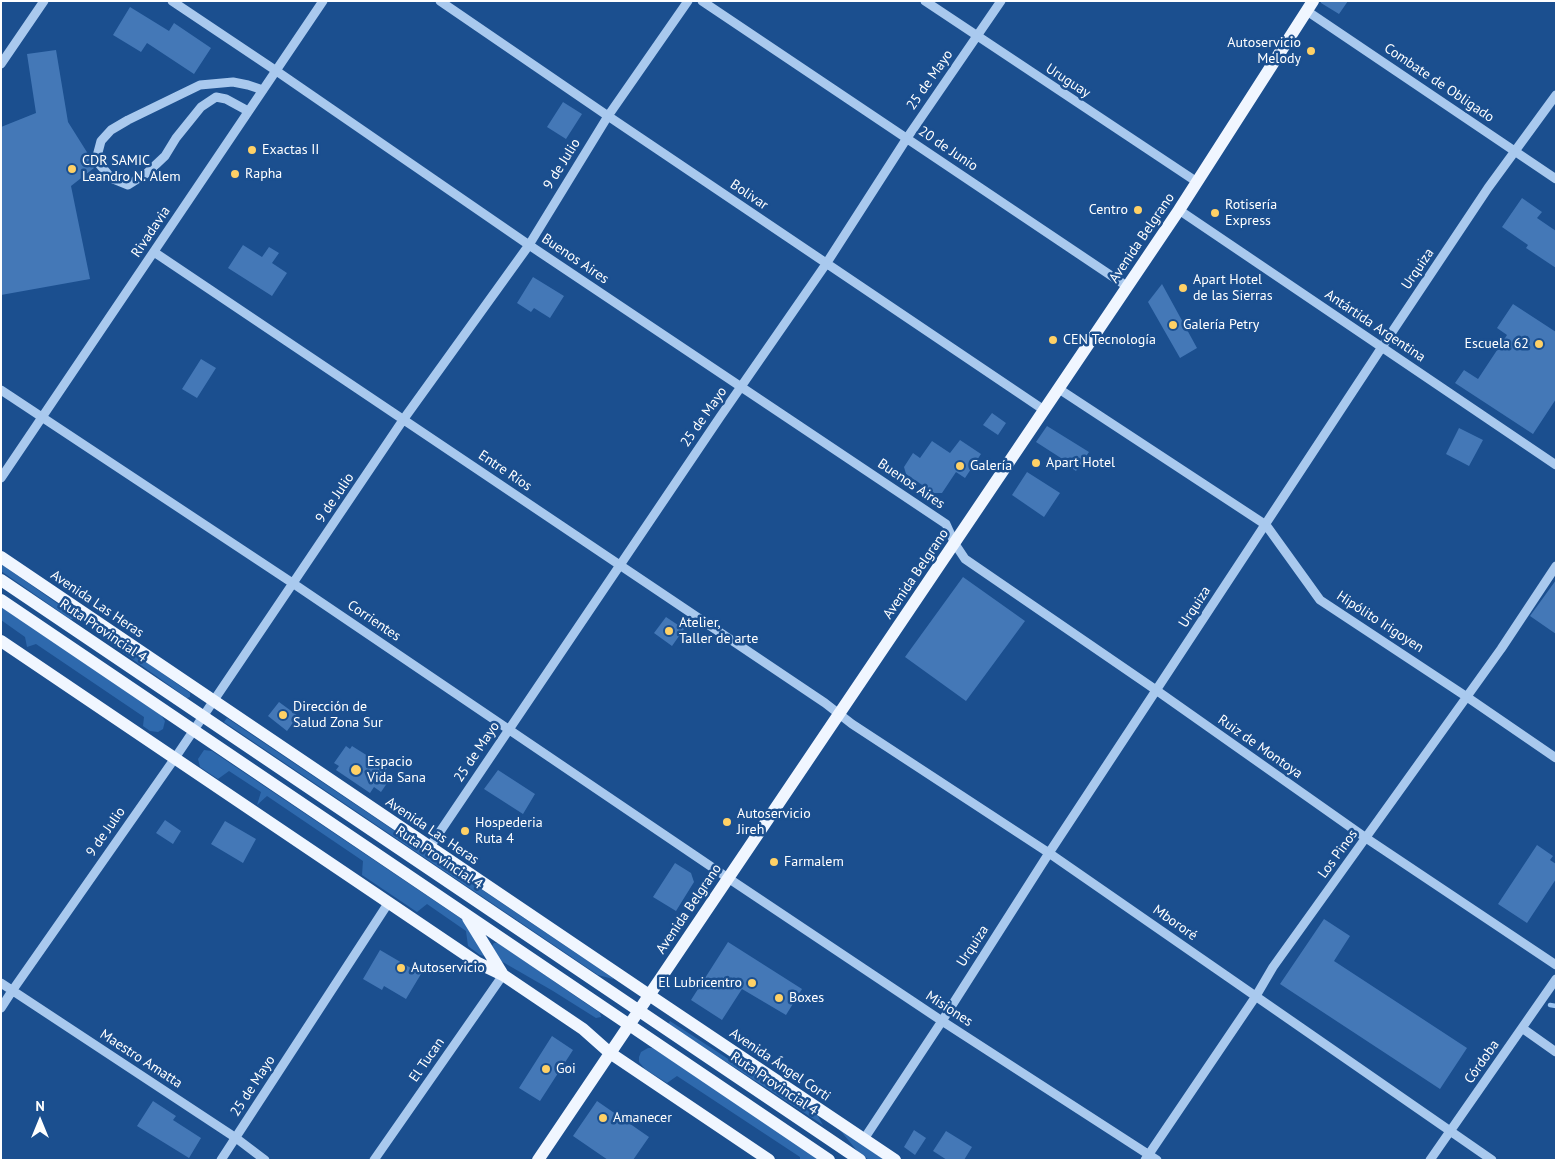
<!DOCTYPE html>
<meta charset="utf-8">
<style>
body{margin:0}
#map{position:relative;width:1557px;height:1161px;overflow:hidden;background:#1b4f8f;font-family:"PT Sans",sans-serif}
canvas{display:block}
.frame{position:absolute;inset:0;border:2px solid #fff;pointer-events:none}
.north{position:absolute;left:15px;top:1096px;width:50px;height:50px;-webkit-text-stroke:4px #1b4f8f;paint-order:stroke;rotate:0deg;font-size:14px;font-weight:700;line-height:20px;text-align:center;color:#fff}
.north::after{content:'';display:block;margin:auto;width:18px;height:22px;background:#fff;clip-path:polygon(50% 0,100% 100%,50% 72%,0 100%)}
</style>
<div id="map">
<canvas width="1557" height="1161"></canvas>
<div class="frame"></div>
<div class="north">N</div>
</div>
<script>
const ctx = document.querySelector('canvas').getContext('2d');
ctx.lineJoin = 'round';
function paint(path, color) { ctx.fillStyle = color; ctx.fill(path, 'evenodd'); }
const toPath = rows => new Path2D(rows.map(r => 'M' + r).join(''));
function stroke(path, color, width, dash) { ctx.strokeStyle = color; ctx.lineWidth = width; ctx.lineCap = dash ? 'butt' : 'round'; ctx.setLineDash(dash || []); ctx.stroke(path); }
function drawText(font, color, halo, rows, align = 'center') {
  ctx.font = font + ' "PT Sans",sans-serif'; ctx.lineWidth = 5; ctx.setLineDash([]); ctx.textBaseline = 'middle'; ctx.strokeStyle = halo; ctx.fillStyle = color; for (const [text, x, y, turn = 0] of rows) {
    ctx.save(); ctx.translate(x, y); ctx.rotate((+turn || 0) * Math.PI / 180); ctx.textAlign = isNaN(turn) ? turn : align; if (halo) ctx.strokeText(text, 0, 0); ctx.fillText(text, 0, 0); ctx.restore();
  }
}
const green = toPath([
 [1,564,61,606,72,615,73,619,70,619,1,571],
 [1,607,161,715,165,721,163,729,158,732,150,731,143,726,144,717,36,644,27,647,25,637,1,620],
 [97,627,190,693,190,697,187,698,100,636,96,628],
 [227,718,613,978,613,979,598,975,224,722],
 [204,750,212,751,466,922,484,956,480,955,468,946,466,931,427,904,417,912,362,875,363,861,267,796,257,805,261,792,229,771,218,779,200,767,198,759],
 [494,943,498,943,600,1013,601,1017,596,1018,553,991,501,961,492,946],
 [670,1021,736,1064,758,1075,815,1111,823,1125,668,1024],
 [648,1048,653,1048,820,1160,800,1160,800,1157,677,1076,667,1083,645,1069,639,1062,639,1057,641,1052],
 [840,1130,885,1160,869,1160,858,1152]
]);
const stream = toPath([
 [1550,1005,1556,1006]
]);
const building = toPath([
 [1321,1,1348,1,1339,14,1321,3],
 [130,7,169,31,174,23,211,48,194,74,147,43,141,52,113,35],
 [56,50,68,122,90,157,90,162,94,168,71,186,90,279,1,295,1,127,36,113,27,54],
 [563,102,582,114,566,139,547,127],
 [1522,198,1542,212,1537,218,1556,231,1556,268,1526,248,1528,245,1502,227],
 [243,245,262,257,269,247,279,253,272,263,287,273,272,296,228,268],
 [533,277,564,296,550,318,534,308,531,312,517,303],
 [1162,284,1197,348,1180,358,1148,302],
 [1513,304,1556,332,1556,399,1533,434,1455,383,1464,370,1478,379,1507,335,1497,328],
 [201,359,216,368,197,398,182,389],
 [992,413,1006,423,998,435,983,425],
 [1047,426,1089,452,1076,471,1063,462,1064,460,1036,442],
 [1459,428,1483,440,1469,466,1446,454],
 [960,440,981,454,965,478,956,472,942,493,934,493,906,474,904,467,913,453,920,458,932,441,950,453],
 [1027,472,1060,493,1044,517,1012,495],
 [963,577,1025,621,966,701,905,657],
 [1556,580,1556,634,1530,616],
 [666,617,684,629,672,646,654,633],
 [279,702,298,716,287,731,268,716],
 [346,746,350,749,352,746,387,768,385,771,392,776,381,792,374,787,370,793,336,770,339,766,334,763],
 [498,770,535,794,523,814,484,789],
 [165,820,181,831,173,844,156,833],
 [225,821,256,839,243,863,211,844],
 [1537,845,1553,856,1550,860,1556,864,1556,879,1527,923,1498,904],
 [675,863,691,873,694,882,676,911,653,897],
 [1324,919,1350,936,1334,961,1467,1048,1440,1089,1280,984],
 [728,942,802,989,786,1015,742,989,722,1020,691,1000],
 [380,950,421,974,406,999,384,986,382,990,363,979],
 [552,1036,573,1050,540,1101,519,1088],
 [153,1101,176,1116,173,1120,201,1138,189,1158,137,1126],
 [597,1101,649,1137,633,1160,608,1160,573,1136],
 [914,1130,926,1138,915,1155,904,1147],
 [946,1131,972,1147,964,1160,947,1160,933,1151]
]);
const minor = toPath([
 [172,1,275,70,529,245,946,524,955,544,965,559,1156,690,1366,838,1556,965],
 [440,1,608,116,1044,410],
 [702,1,1128,287],
 [925,1,1197,182],
 [1307,11,1556,179],
 [1,64,44,1],
 [248,111,226,99,216,97,201,107,176,138,165,156,147,173,128,185,111,178,96,160,101,141,111,130,128,120,200,85,233,82,248,85,263,90],
 [1179,210,1556,465],
 [154,252,825,703,852,724,1049,853,1492,1160],
 [1059,389,1266,525,1320,600,1467,697,1556,758],
 [1,390,294,584,728,878,942,1021,1157,1160],
 [1,478,323,1],
 [429,848,720,417,826,264,907,138,1001,1],
 [1,983,236,1138,265,1160],
 [1,1008,12,991,175,758,403,420,529,245,608,116,688,1],
 [1522,1028,1556,1052],
 [864,1139,942,1021,1049,853,1382,347,1488,188,1556,95],
 [221,1160,389,902],
 [374,1160,503,975],
 [1145,1160,1256,996,1273,967,1501,649,1556,566],
 [1430,1160,1556,979]
]);
const major = toPath([
 [1,557,649,995,895,1160],
 [1,580,860,1160],
 [1,600,829,1160],
 [1,641,478,963,503,975,583,1029,610,1053,769,1160],
 [468,918,503,975],
 [538,1160,1179,210,1313,1]
]);
const markers = [
 [1311,51,5,"#ffd166"],
 [252,150,5,"#ffd166"],
 [72,169,5,"#ffd166"],
 [235,174,5,"#ffd166"],
 [1138,210,5,"#ffd166"],
 [1215,213,5,"#ffd166"],
 [1183,288,5,"#ffd166"],
 [1173,325,5,"#ffd166"],
 [1053,340,5,"#ffd166"],
 [1539,344,5,"#ffd166"],
 [1036,463,5,"#ffd166"],
 [960,466,5,"#ffd166"],
 [669,631,5,"#ffd166"],
 [283,715,5,"#ffd166"],
 [356,770,6,"#ffd166"],
 [727,822,5,"#ffd166"],
 [465,831,5,"#ffd166"],
 [774,862,5,"#ffd166"],
 [401,968,5,"#ffd166"],
 [752,983,5,"#ffd166"],
 [779,998,5,"#ffd166"],
 [546,1069,5,"#ffd166"],
 [603,1118,5,"#ffd166"]
];
const poiNames = [
 ["Autoservicio",1301,43,"right"],
 ["Melody",1301,59,"right"],
 ["Exactas II",262,150],
 ["CDR SAMIC",82,161],
 ["Leandro N. Alem",82,177],
 ["Rapha",245,174],
 ["Rotisería",1225,205],
 ["Express",1225,221],
 ["Centro",1128,210,"right"],
 ["Apart Hotel",1193,280],
 ["de las Sierras",1193,296],
 ["Galería Petry",1183,325],
 ["CEN Tecnología",1063,340],
 ["Escuela 62",1529,344,"right"],
 ["Apart Hotel",1046,463],
 ["Galería",970,466],
 ["Atelier,",679,623],
 ["Taller de arte",679,639],
 ["Dirección de",293,707],
 ["Salud Zona Sur",293,723],
 ["Espacio",367,762],
 ["Vida Sana",367,778],
 ["Autoservicio",737,814],
 ["Jireh",737,830],
 ["Hospederia",475,823],
 ["Ruta 4",475,839],
 ["Farmalem",784,862],
 ["Autoservicio",411,968],
 ["El Lubricentro",742,983,"right"],
 ["Boxes",789,998],
 ["Goi",556,1069],
 ["Amanecer",613,1118]
];
const streetNames = [
 ["25 de Mayo",930,80,-55],
 ["Uruguay",1068,81,33],
 ["Combate de Obligado",1439,83,34],
 ["20 de Junio",948,149,34],
 ["9 de Julio",562,164,-58],
 ["Bolivar",749,195,34],
 ["Rivadavia",151,232,-56],
 ["Avenida Belgrano",1142,238,-56],
 ["Buenos Aires",575,259,34],
 ["Urquiza",1418,269,-56],
 ["Antártida Argentina",1375,326,34],
 ["25 de Mayo",704,417,-55],
 ["Entre Ríos",505,471,34],
 ["Buenos Aires",911,484,34],
 ["9 de Julio",335,498,-56],
 ["Avenida Belgrano",916,574,-56],
 ["Avenida Las Heras",97,604,34],
 ["Urquiza",1195,607,-57],
 ["Corrientes",374,621,34],
 ["Hipólito Irigoyen",1380,622,33],
 ["Ruta Provincial 4",103,631,34],
 ["Ruiz de Montoya",1260,747,35],
 ["25 de Mayo",477,752,-56],
 ["Avenida Las Heras",432,831,34],
 ["9 de Julio",106,832,-55],
 ["Los Pinos",1338,854,-54],
 ["Ruta Provincial 4",439,858,34],
 ["Avenida Belgrano",689,909,-56],
 ["Mbororé",1175,923,35],
 ["Urquiza",973,946,-57],
 ["Misiones",949,1009,33],
 ["Maestro Amatta",141,1059,33],
 ["El Tucan",427,1060,-55],
 ["Córdoba",1482,1062,-55],
 ["Avenida Ángel Corti",780,1065,34],
 ["Ruta Provincial 4",774,1084,34],
 ["25 de Mayo",253,1086,-57]
];
paint(green, '#2e69ad');
stroke(stream, '#9cc4f0', 4.5);
paint(building, '#4478b7');
stroke(minor, '#a9c9ee', 9);
stroke(major, '#f0f6ff', 12);
for (const [x, y, r, color] of markers) { const dot = new Path2D(); dot.arc(x, y, r, 0, 2 * Math.PI); ctx.fillStyle = color; ctx.fill(dot); stroke(dot, '#1b4f8f', 2); }
drawText('14px', '#fff', '#1b4f8f', poiNames, 'left');
drawText('14px', '#fff', '#1b4f8f', streetNames);
</script>
